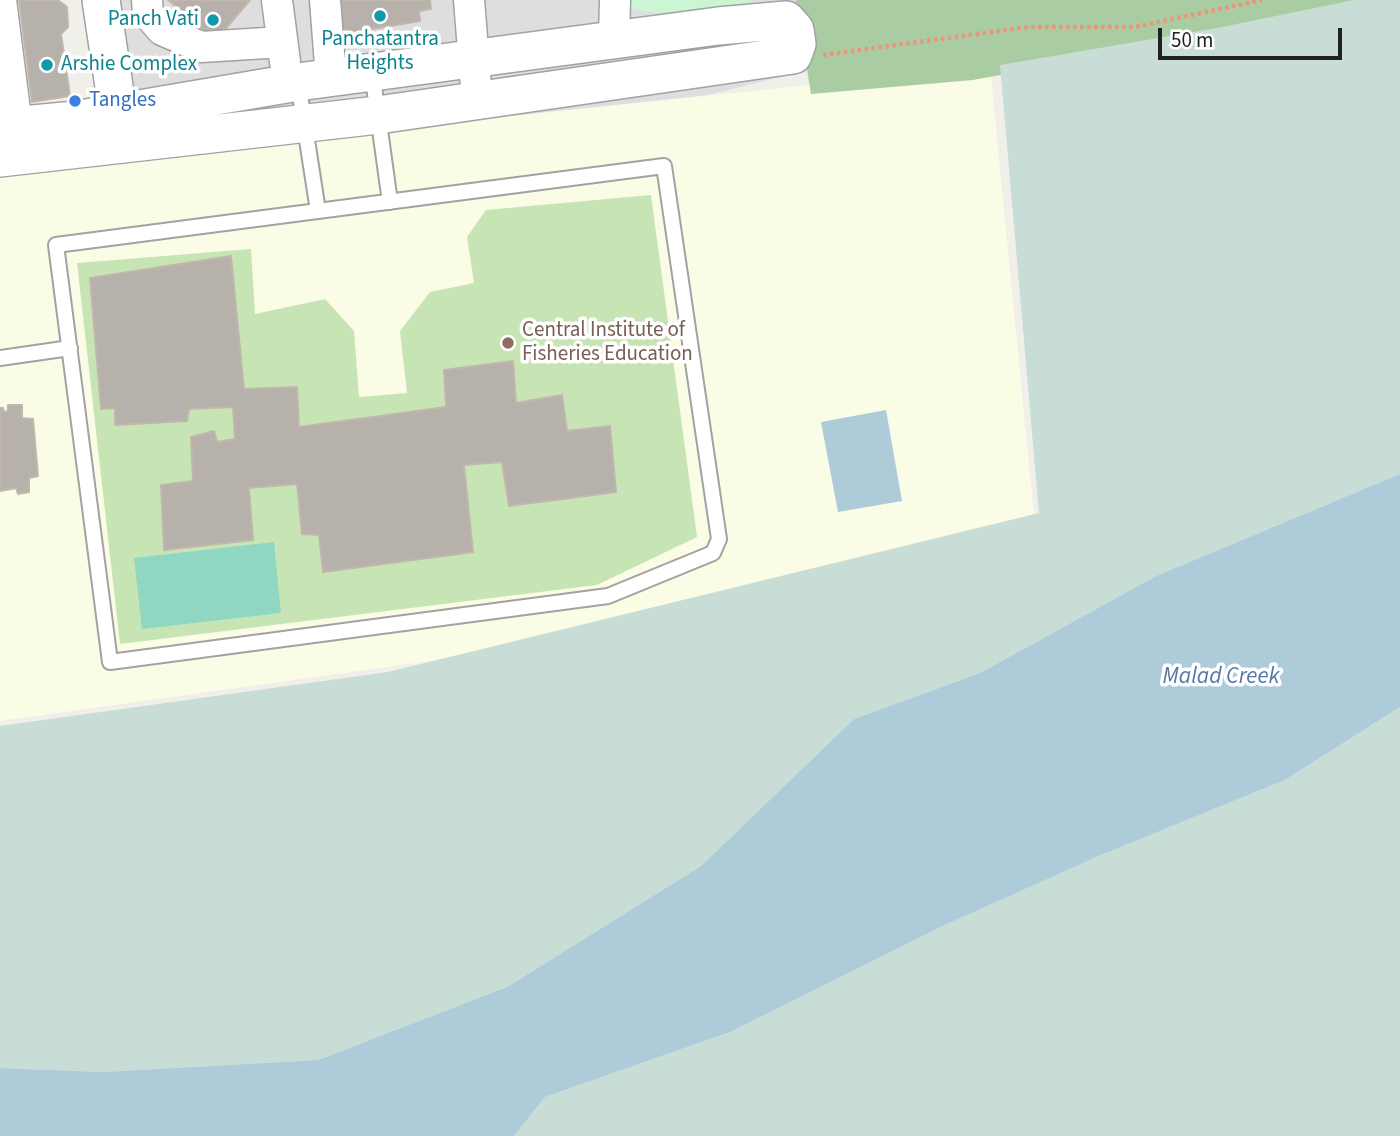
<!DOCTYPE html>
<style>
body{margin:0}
#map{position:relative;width:1400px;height:1136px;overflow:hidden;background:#f0efe9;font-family:"Source Sans 3",sans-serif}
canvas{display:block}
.scale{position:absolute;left:1158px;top:28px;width:184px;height:32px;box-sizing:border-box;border:4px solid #212121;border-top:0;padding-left:9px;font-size:21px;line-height:24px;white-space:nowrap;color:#212121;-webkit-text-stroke:5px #fff;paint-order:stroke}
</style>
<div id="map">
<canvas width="1400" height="1136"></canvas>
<div class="scale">50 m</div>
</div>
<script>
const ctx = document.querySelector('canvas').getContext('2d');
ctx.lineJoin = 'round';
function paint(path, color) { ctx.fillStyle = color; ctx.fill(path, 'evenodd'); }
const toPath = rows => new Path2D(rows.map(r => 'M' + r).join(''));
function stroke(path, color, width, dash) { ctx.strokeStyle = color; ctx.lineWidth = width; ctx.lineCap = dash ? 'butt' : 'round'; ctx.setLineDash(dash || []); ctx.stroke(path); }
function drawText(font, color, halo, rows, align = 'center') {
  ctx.font = font + ' "Source Sans 3",sans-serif'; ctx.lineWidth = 7; ctx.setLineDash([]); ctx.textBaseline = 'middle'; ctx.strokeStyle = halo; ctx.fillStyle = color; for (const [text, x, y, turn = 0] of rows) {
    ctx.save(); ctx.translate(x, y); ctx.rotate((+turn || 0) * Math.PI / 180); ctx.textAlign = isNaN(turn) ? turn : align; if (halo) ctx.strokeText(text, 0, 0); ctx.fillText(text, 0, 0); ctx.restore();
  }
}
const residential = toPath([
 [85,0,1087,0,708,95,103,159]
]);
const education = toPath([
 [990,66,1034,516,451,658,0,721,0,170]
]);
const grass = toPath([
 [651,195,697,537,597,585,120,644,77,263,251,249,255,314,325,299,354,331,359,397,407,393,400,331,430,292,474,283,467,237,486,210]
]);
const forest = toPath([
 [796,0,1400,0,1400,1,973,80,811,94]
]);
const wetland = toPath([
 [1354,0,1400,0,1400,474,1156,576,980,673,854,719,701,866,507,987,318,1060,103,1072,0,1068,0,726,388,672,1039,513,1000,65,1217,28],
 [1400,707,1400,1136,514,1136,545,1097,730,1032,945,925,1101,855,1285,780]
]);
const park = toPath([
 [612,0,751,0,746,24,612,7]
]);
const pitch = toPath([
 [274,542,281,613,142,629,134,558]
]);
const water = toPath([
 [886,410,902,501,838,512,821,422],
 [1400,474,1400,707,1285,780,1101,855,945,925,730,1032,545,1097,514,1136,0,1136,0,1068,103,1072,318,1060,507,987,701,866,854,719,980,673,1156,576]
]);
const building = toPath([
 [19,0,58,0,67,7,68,27,61,34,70,96,32,102,19,0],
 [168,0,250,0,216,40,168,0],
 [339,0,430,0,431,9,419,11,420,21,343,34,339,0],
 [231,256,244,389,297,387,299,427,446,407,444,370,513,361,516,403,562,395,567,431,610,426,616,492,509,506,502,462,464,465,473,552,323,572,319,535,302,534,297,484,249,488,253,540,164,550,161,485,193,481,191,437,214,431,217,442,235,439,233,407,189,409,187,421,115,425,115,408,101,409,90,278,231,256],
 [8,405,22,405,22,418,33,419,38,476,29,478,29,492,18,494,16,488,0,491,0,408,3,408,4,412,8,411,8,405]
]);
const path = toPath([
 [823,55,1028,27,1135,27,1262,0]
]);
const service = toPath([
 [372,72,390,202],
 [298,82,318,211],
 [664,166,719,539,713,553,608,596,110,662,56,245,664,166],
 [0,358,70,348]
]);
const minor = toPath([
 [1,0,17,126],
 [147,0,148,14,162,30,201,47,282,42],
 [277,0,285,62],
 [325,0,331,78],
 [469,0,477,99],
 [614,40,615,0]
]);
const tertiary = toPath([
 [101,0,118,113,118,138],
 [0,127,75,120,298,82,718,26,786,20,795,30,797,44,793,55,378,115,0,158]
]);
const markers = [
 [380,16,7,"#0f9aa8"],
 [213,20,7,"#0f9aa8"],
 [47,65,7,"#0f9aa8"],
 [75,101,7,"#3f7fe0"],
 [508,343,7,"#8d6e63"]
];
const cultureNames = [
 ["Panch Vati",199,20],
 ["Panchatantra",380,40,"center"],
 ["Heights",380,64,"center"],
 ["Arshie Complex",61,65,"left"]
];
const shopNames = [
 ["Tangles",89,101]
];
const educationNames = [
 ["Central Institute of",522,331],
 ["Fisheries Education",522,355]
];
const waterNames = [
 ["Malad Creek",1221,678]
];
paint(residential, '#dfdede');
paint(education, '#fafce6');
paint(grass, '#c7e5b4');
paint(forest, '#aacca2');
paint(wetland, '#c7ddd5');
paint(park, '#cbf5d3');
paint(pitch, '#8fd7c3');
paint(water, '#aecbd9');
paint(building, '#b6b1ab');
stroke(building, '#c1b7ac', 2);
stroke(service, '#a2a2a2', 18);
stroke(minor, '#a2a2a2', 33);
stroke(tertiary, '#a2a2a2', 40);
stroke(path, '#ed947d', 4.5, [3.5, 3.5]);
stroke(service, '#fff', 14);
stroke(minor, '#fff', 30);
stroke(tertiary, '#fff', 37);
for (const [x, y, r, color] of markers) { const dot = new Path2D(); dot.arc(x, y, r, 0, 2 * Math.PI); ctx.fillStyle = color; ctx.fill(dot); stroke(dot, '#fff', 2.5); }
drawText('21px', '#0d838f', '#fff', cultureNames, 'right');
drawText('21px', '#366cbe', '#fff', shopNames, 'left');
drawText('21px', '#785e54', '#fff', educationNames, 'left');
drawText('italic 23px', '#5676a9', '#fff', waterNames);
</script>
